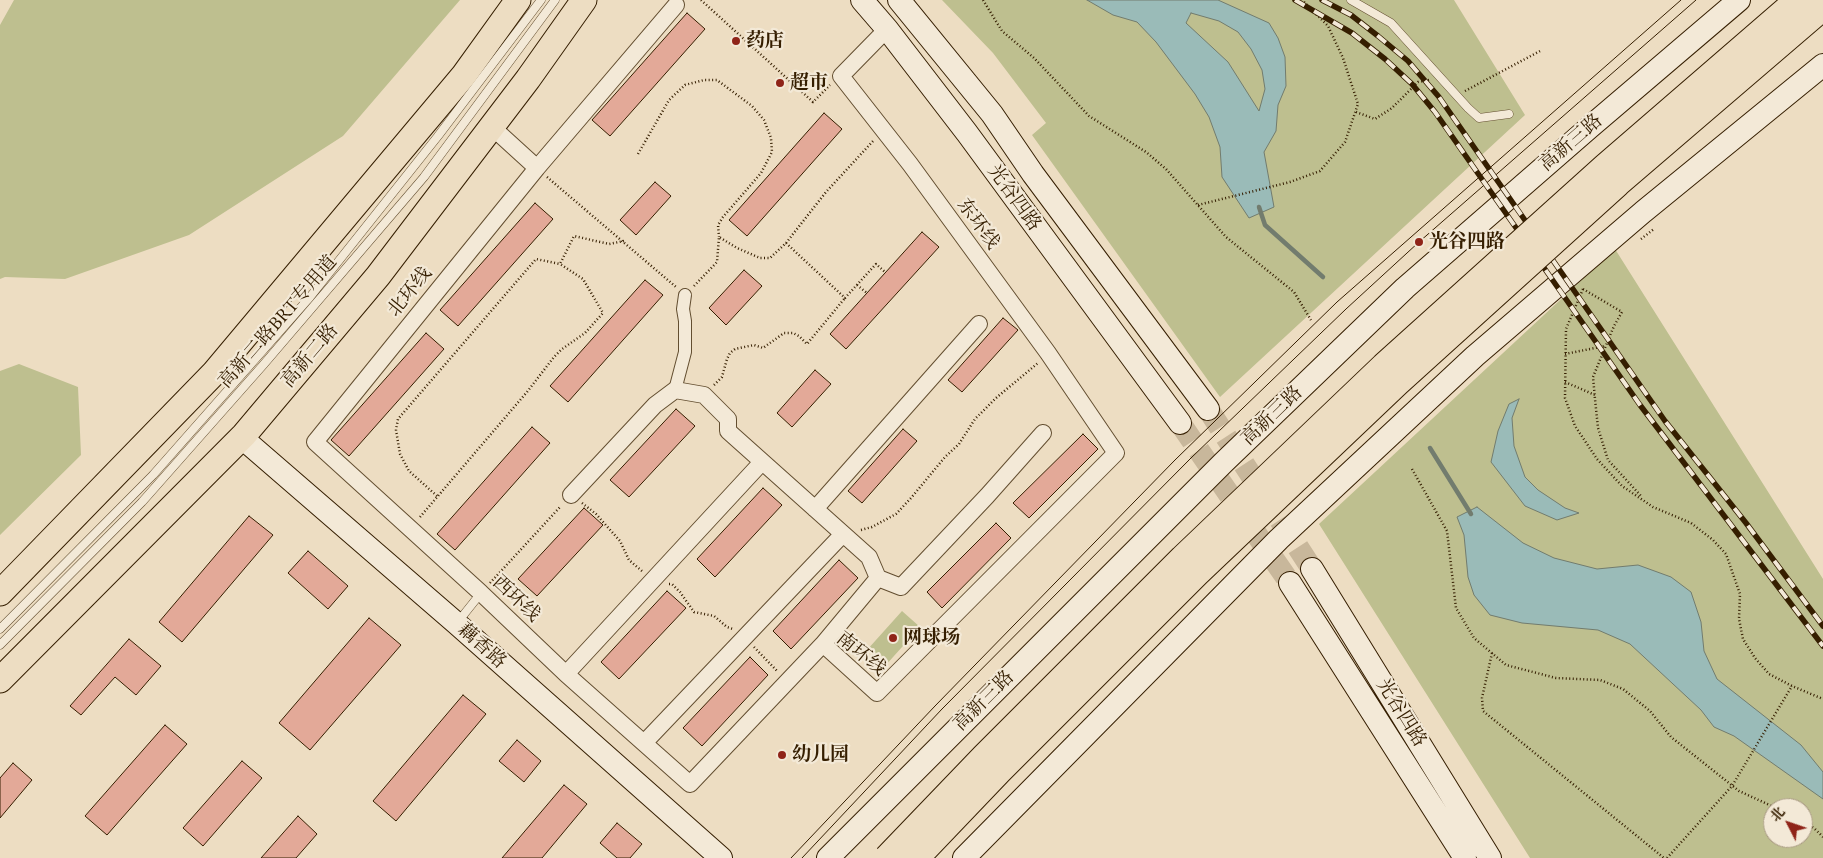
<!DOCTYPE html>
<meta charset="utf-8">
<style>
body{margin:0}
#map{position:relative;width:1823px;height:858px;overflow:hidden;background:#edddc2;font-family:"EB Garamond","Noto Serif SC",serif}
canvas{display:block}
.north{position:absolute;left:1763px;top:798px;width:50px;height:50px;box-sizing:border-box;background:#f3e9d7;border:1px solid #a79881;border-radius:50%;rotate:311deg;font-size:14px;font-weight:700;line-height:20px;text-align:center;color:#351e00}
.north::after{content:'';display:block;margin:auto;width:18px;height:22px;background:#8f2418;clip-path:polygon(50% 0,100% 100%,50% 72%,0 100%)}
</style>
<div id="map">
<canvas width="1823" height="858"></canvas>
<div class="north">北</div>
</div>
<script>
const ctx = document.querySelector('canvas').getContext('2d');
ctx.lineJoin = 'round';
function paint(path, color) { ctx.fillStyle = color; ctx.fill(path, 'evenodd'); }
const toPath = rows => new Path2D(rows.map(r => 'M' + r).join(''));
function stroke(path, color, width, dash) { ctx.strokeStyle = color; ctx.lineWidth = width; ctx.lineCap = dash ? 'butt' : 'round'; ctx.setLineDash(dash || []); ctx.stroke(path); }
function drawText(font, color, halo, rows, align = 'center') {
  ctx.font = font + ' "EB Garamond","Noto Serif SC",serif'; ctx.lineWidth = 4.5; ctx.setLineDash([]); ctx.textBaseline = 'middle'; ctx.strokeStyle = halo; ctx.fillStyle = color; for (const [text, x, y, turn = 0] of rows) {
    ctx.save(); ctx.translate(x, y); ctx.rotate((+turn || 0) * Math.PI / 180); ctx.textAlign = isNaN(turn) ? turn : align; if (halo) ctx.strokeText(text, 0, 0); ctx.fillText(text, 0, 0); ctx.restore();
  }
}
const green = toPath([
 [14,0,460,0,343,136,189,235,65,279,5,277,0,279,0,25],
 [942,0,1454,0,1525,115,1220,397,1032,135,1046,123,993,53],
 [1615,249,1823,579,1823,858,1530,858,1319,524],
 [1773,808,1803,808,1803,838,1773,838],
 [19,364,78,387,81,455,0,535,0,371],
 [902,611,920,627,885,666,867,650]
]);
const water = toPath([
 [1087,0,1218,0,1269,23,1278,38,1285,57,1286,86,1278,105,1276,131,1264,152,1274,207,1249,218,1222,177,1220,147,1209,117,1195,94,1156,42,1137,22,1113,15,1087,0],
 [1191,13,1219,21,1238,32,1251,49,1262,70,1265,89,1259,111,1228,62,1186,23,1191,13],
 [1519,399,1512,418,1514,446,1525,477,1538,490,1565,508,1579,513,1557,520,1525,506,1491,462,1498,431,1509,404,1519,399],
 [1477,507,1523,543,1554,558,1597,569,1638,565,1671,577,1691,592,1701,622,1704,651,1717,679,1801,745,1823,772,1823,799,1734,736,1714,727,1701,710,1630,644,1598,630,1522,623,1490,615,1474,595,1468,577,1464,535,1457,517,1477,507]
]);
const stream = toPath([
 [1259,207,1265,225,1323,277],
 [1430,448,1471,514]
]);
const building = toPath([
 [687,13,705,29,610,136,592,120,687,13],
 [824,113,842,129,747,236,729,220,824,113],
 [655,182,671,196,636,235,620,220,655,182],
 [535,203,553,219,458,326,440,310,535,203],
 [922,232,939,247,846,349,830,334,922,232],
 [744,270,762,286,726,325,709,308,744,270],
 [645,280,663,295,568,402,550,386,645,280],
 [1003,318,1018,330,962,392,948,380,1003,318],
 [426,333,444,349,349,456,331,440,426,333],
 [815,370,831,384,792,427,777,413,815,370],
 [676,409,695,426,629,497,610,480,676,409],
 [532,427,550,443,455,550,437,534,532,427],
 [903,429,917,441,862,503,848,491,903,429],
 [1083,434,1098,449,1029,518,1013,503,1083,434],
 [763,488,782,505,715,577,697,559,763,488],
 [584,508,603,525,537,596,518,579,584,508],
 [249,516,273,535,182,642,159,622,249,516],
 [996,523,1011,538,942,608,927,592,996,523],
 [308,551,348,586,328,609,288,573,308,551],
 [839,560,858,578,791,649,773,631,839,560],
 [667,591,686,608,619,679,601,662,667,591],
 [369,618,401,645,310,750,279,723,369,618],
 [129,639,161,666,136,695,115,677,81,715,70,706,129,639],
 [750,657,768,675,702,746,683,728,750,657],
 [463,695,486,714,396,821,373,801,463,695],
 [165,725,187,744,107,835,85,816,165,725],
 [517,740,541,761,524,782,499,761,517,740],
 [242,761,262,778,203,846,183,828,242,761],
 [13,763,32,780,0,818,0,778,13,763],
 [564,785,587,804,542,858,502,858,564,785],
 [298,816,317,834,296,858,261,858,298,816],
 [617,823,642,844,630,858,617,858,600,843,617,823]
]);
const secondaryTunnel = toPath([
 [1208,409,1312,569],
 [1180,423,1290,583]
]);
const path = toPath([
 [701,0,813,102,830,85],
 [983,0,1002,31,1034,58,1089,116,1146,152,1166,169,1226,237,1294,292,1311,320],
 [1465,91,1542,50],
 [1356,112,1375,119,1392,108,1418,82,1429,80],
 [638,154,669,100,685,85,704,80,717,80,752,106,764,120,771,138,772,152,761,173,723,217,718,225,719,237],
 [547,177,676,287],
 [1198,205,1290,182,1320,171,1345,142,1358,104,1343,58,1328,26,1302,0],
 [1641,239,1654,229],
 [786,243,845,298,876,264,885,272],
 [857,285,867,293],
 [694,286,717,262,719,237,737,248,760,258,770,258,786,243,826,192,874,140],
 [1583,289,1566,329,1565,398,1575,426,1597,459,1622,486,1653,507,1691,523,1713,540,1726,554,1740,594,1739,619,1743,639,1755,658,1769,674,1792,686,1823,699],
 [1583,289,1622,312,1614,326,1593,377,1595,399,1598,428,1608,460,1642,497],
 [1565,354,1605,346],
 [1565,382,1595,395],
 [714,385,722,377,727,359,730,353,735,349,754,345,763,348,784,333,793,333,799,336,807,344,845,298],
 [1412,469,1447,531,1456,608,1474,638,1506,665,1556,678,1600,680,1623,689,1650,711,1671,737,1739,791,1776,808],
 [437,496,409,471,400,454,396,430,398,419,536,259,560,264],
 [582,503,596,514,620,541,629,560,642,571],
 [420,517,527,392,554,357,562,349,585,333,603,313,583,279,560,264,574,236,609,244,624,241],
 [861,530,872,527,896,514,911,498,945,457,959,444,975,419,996,398,1038,363],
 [490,583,561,506],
 [669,584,672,584,680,592,694,612,714,616,727,627,733,629],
 [754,647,778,672],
 [1492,653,1482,698,1483,711,1664,858],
 [1803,822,1814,828,1823,837],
 [1667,858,1732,786,1792,686]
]);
const service = toPath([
 [1351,0,1391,23,1468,108,1479,118,1509,114],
 [457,623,481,593],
 [0,629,153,475,310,297,438,136,541,0],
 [0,645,142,502,264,364,424,177,555,0]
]);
const pedestrian = toPath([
 [675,390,685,352,685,321,683,309,685,295]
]);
const minor = toPath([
 [676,5,537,168,315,442,481,593,566,674,690,784,823,644,877,693,1116,453,1048,353,910,164,841,76,887,29],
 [492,127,537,168],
 [571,495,655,405,675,390,704,395,728,419,728,431,869,557,878,578],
 [815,509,979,324],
 [823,644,878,578,901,587,987,496,1043,433],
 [566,674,762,462],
 [644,743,843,534]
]);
const secondary = toPath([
 [862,0,887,29,967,133,1180,423],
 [899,0,992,114,1033,174,1208,409],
 [241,437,456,623,721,858],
 [1312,569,1490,858],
 [1290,583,1465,858],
 [828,858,1224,462,1405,288,1590,127,1739,0],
 [964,858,1279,539,1475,356,1643,212,1823,65]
]);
const primary = toPath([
 [0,593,214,373,464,75,518,0],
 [0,680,244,435,378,276,528,79,584,0]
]);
const tram = toPath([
 [791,858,935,706,1175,460,1337,302,1681,0],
 [802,858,942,709,1191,458,1346,309,1419,242,1696,0]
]);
const rail = toPath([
 [1295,0,1352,33,1385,59,1412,84,1435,112,1640,405,1823,646],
 [1322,0,1351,15,1378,36,1408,61,1439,97,1665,421,1746,523,1823,626]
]);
const trunkBridge = toPath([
 [887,858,984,757,1183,558,1384,366,1605,167,1798,0],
 [916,858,1000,770,1197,573,1398,382,1618,183,1823,7]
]);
const markers = [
 [736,41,5,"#8f2418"],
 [780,83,5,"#8f2418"],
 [1419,242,5,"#8f2418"],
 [893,638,5,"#8f2418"],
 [782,755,5,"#8f2418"]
];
const poiNames = [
 ["药店",746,41],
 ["超市",790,83],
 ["光谷四路",1429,242],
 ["网球场",903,638],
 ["幼儿园",792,755]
];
const streetNames = [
 ["高新三路",1571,143,-41],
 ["光谷四路",1014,198,54],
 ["东环线",978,224,54],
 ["北环线",410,292,-51],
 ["高新二路BRT专用道",278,322,-49],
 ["高新二路",310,356,-50],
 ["高新三路",1272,416,-44],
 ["西环线",516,599,43],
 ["藕香路",482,646,42],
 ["南环线",861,654,39],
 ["高新三路",984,701,-45],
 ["光谷四路",1401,713,58]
];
paint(green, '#bebf8f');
paint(water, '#9abbb8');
stroke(water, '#727c6e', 1);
stroke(stream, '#727c6e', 4.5);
paint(building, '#e3a998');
stroke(building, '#351e00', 1);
stroke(secondaryTunnel, '#c8b79b', 22, [22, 11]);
stroke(service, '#634e30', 9);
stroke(pedestrian, '#634e30', 14);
stroke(minor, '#634e30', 18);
stroke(secondary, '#351e00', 24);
stroke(primary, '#351e00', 27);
stroke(path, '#351e00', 2.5, [1, 2.5]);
stroke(service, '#f3e9d7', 8);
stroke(pedestrian, '#f3e9d7', 12);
stroke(minor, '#f3e9d7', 16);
stroke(secondary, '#f3e9d7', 22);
stroke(primary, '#edddc2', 25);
stroke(tram, '#351e00', 1);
stroke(rail, '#351e00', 5.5);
stroke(rail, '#f3e9d7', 4, [11]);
stroke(trunkBridge, '#351e00', 28, []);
stroke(trunkBridge, '#edddc2', 26);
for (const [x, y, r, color] of markers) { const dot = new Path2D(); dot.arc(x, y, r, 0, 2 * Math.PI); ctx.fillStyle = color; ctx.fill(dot); stroke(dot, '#f3e9d7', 2); }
drawText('bold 19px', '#351e00', '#f3e9d7', poiNames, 'left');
drawText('19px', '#351e00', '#f3e9d7', streetNames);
</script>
